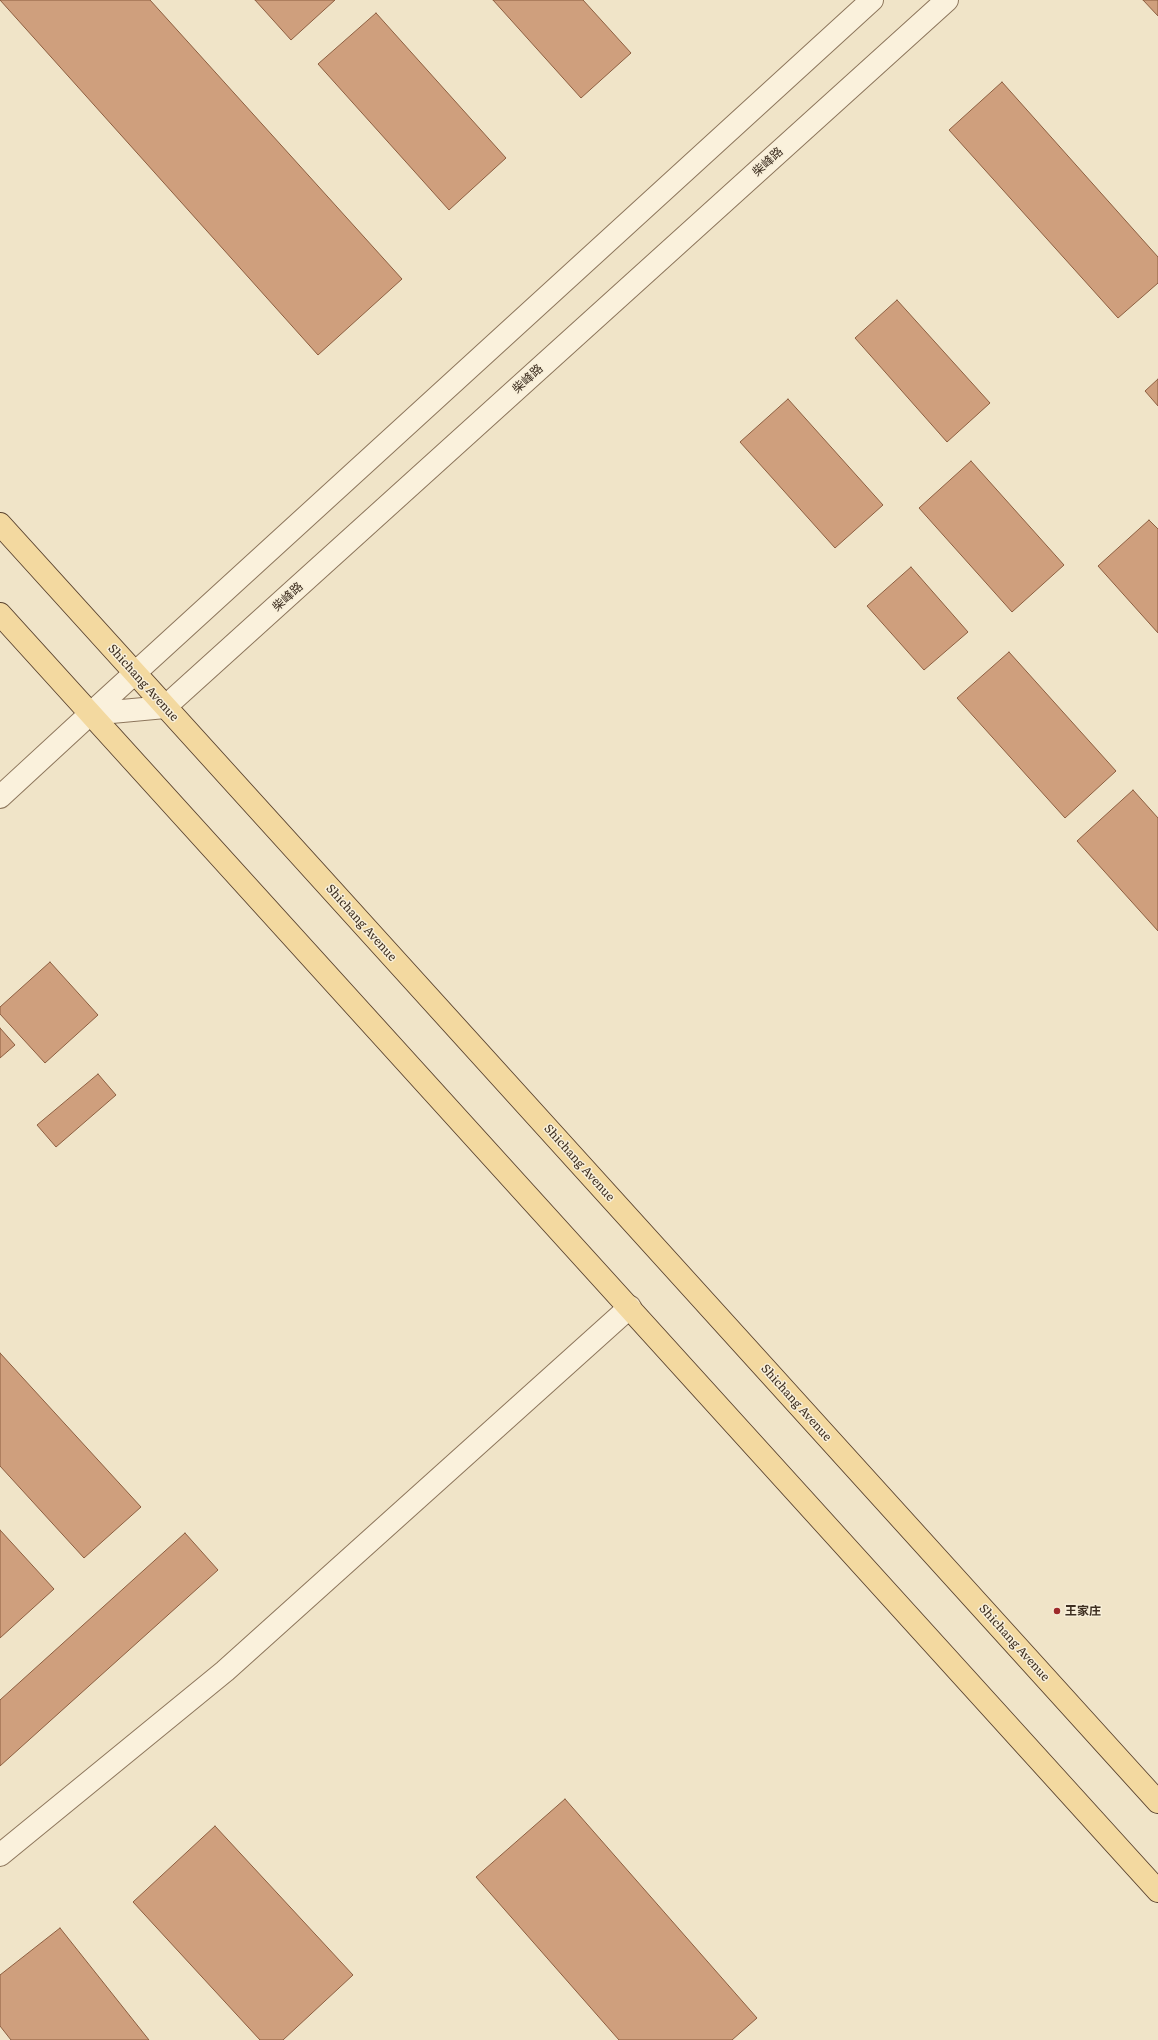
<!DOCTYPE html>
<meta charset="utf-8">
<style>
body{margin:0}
canvas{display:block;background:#f0e4c8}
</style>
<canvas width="1158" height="2040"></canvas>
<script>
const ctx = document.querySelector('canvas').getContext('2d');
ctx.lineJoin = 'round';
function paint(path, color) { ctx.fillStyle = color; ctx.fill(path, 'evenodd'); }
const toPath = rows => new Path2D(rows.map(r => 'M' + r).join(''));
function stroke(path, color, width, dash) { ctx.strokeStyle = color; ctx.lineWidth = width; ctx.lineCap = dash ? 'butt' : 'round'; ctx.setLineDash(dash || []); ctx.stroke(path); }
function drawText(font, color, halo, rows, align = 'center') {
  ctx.font = font + ' Literata,"Noto Sans SC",serif'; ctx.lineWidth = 3; ctx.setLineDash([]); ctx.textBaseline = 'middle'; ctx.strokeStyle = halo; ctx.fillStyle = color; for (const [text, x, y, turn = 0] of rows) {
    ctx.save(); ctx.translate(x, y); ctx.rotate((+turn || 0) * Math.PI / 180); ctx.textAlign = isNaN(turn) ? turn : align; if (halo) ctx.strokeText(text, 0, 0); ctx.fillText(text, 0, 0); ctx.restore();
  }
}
const building = toPath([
 [0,0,150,0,402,279,318,355,0,0],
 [255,0,335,0,291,40,255,0],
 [493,0,583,0,631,53,581,98,493,0],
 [1143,0,1158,0,1158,16,1143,0],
 [376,13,506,158,449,210,318,64,376,13],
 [1002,82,1158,257,1158,283,1118,318,949,130,1002,82],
 [897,300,990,403,947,442,855,338,897,300],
 [1158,379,1158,406,1145,391,1158,379],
 [788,399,883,505,835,548,740,442,788,399],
 [971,461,1064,565,1012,612,919,508,971,461],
 [1149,520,1158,529,1158,633,1098,566,1149,520],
 [911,567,968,632,924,670,867,606,911,567],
 [1009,652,1116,771,1065,818,957,698,1009,652],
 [1133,790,1158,818,1158,931,1077,841,1133,790],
 [50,962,98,1015,45,1063,0,1014,0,1007,50,962],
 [0,1028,15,1045,0,1058,0,1028],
 [98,1074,116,1095,56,1147,37,1125,98,1074],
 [0,1353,141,1507,84,1558,0,1466,0,1353],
 [0,1530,54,1589,0,1638,0,1530],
 [185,1533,218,1570,0,1766,0,1700,185,1533],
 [565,1799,757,2018,732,2040,619,2040,476,1877,565,1799],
 [215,1826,353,1975,283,2040,260,2040,133,1902,215,1826],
 [60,1928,149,2040,11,2040,0,2026,0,1975,60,1928]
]);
const minor = toPath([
 [0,797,90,714],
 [0,1855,225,1671,630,1307]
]);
const tertiary = toPath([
 [90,714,165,707,947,0],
 [90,714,872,0]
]);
const primary = toPath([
 [0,524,1158,1802],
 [0,614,1158,1891]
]);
const markers = [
 [1057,1611,4,"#9e2a2b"]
];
const streetNames = [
 ["柴峰路",768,162,-42],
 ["柴峰路",528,379,-42],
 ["柴峰路",288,597,-42],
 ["Shichang Avenue",143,683,48],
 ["Shichang Avenue",361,923,48],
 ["Shichang Avenue",579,1163,48],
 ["Shichang Avenue",796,1403,48],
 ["Shichang Avenue",1014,1643,48]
];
const poiNames = [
 ["王家庄",1065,1611]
];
paint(building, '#cf9f7d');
stroke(building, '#8d5f41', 1);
stroke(minor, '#8d765c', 24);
stroke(tertiary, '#8d765c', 24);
stroke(primary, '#5b4430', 24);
stroke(minor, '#faf1dc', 22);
stroke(tertiary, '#faf1dc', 22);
stroke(primary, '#f3d9a0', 22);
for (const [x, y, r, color] of markers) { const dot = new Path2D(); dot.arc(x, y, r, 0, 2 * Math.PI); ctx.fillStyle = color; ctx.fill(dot); stroke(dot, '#f7eed8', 1.5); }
drawText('12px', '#3d2e20', '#f7eed8', streetNames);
drawText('bold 12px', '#3d2e20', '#f7eed8', poiNames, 'left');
</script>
